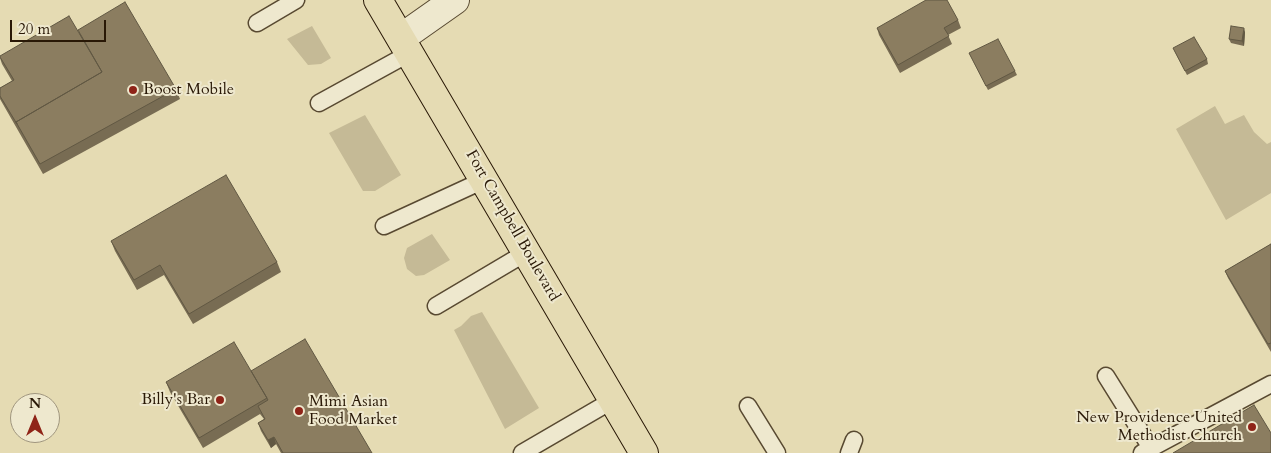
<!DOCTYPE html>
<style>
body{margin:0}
#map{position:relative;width:1271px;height:453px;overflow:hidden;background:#e5dbb3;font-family:Cardo,serif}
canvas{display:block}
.north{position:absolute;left:10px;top:393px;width:50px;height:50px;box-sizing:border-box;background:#eee8ce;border:1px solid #9f957e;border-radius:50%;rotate:0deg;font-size:14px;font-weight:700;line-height:20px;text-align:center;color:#291806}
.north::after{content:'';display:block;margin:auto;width:18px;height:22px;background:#8f2418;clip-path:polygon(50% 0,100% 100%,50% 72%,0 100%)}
.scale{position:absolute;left:10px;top:20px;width:96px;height:22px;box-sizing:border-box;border:2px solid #291806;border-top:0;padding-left:6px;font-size:15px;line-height:18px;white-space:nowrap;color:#291806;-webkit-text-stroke:4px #eee8ce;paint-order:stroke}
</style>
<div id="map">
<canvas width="1271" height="453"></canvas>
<div class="north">N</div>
<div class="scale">20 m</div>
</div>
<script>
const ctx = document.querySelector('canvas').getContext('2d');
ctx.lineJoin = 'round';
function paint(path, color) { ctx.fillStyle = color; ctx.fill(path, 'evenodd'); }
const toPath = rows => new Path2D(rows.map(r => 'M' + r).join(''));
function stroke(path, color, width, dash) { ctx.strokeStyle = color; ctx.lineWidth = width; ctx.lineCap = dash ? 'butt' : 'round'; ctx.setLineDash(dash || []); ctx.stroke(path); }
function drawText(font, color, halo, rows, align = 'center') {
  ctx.font = font + ' Cardo,serif'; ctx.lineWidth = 4; ctx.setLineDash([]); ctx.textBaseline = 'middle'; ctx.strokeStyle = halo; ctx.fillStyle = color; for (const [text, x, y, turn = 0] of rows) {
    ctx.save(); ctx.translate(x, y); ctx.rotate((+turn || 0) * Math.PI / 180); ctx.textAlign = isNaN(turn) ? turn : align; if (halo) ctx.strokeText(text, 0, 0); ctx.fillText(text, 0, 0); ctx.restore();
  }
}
const green = toPath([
 [312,26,331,58,321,64,308,65,287,39],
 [1215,106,1225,124,1244,115,1254,132,1267,144,1271,142,1271,193,1226,220,1176,129],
 [365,115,401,175,375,191,363,191,329,133],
 [432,234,450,260,424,275,416,276,407,269,404,258,407,248],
 [482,312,539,408,505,429,454,330,461,326,471,316]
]);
const lane = toPath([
 [257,23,296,0],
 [319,103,410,53],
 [384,226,484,180],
 [436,306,527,252],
 [1106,376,1151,448],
 [748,406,777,453],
 [522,453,613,400],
 [849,453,854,440],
 [1142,453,1271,384]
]);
const street = toPath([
 [401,38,455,0]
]);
const highway = toPath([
 [378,0,644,453]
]);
const wall = toPath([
 [958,20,961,28,948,35,952,44,900,73,879,35,877,28],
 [1245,32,1244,46,1231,43,1229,39],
 [79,33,176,89,180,99,43,174,0,99,0,88,12,81,2,64,0,58],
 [1173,48,1207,59,1208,64,1187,75],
 [969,53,1015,71,1017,75,988,90],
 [111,241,277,262,281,272,193,324,164,275,137,290,115,251],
 [1271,244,1271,352,1228,278,1225,271],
 [251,371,372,453,281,453,276,444,271,448,261,431,258,423,264,419,260,414,203,448,170,392,166,382]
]);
const shadedWall = toPath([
 [1244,28,1245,32,1244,46,1242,41],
 [274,437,276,444,271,448,268,440]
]);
const building = toPath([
 [926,0,947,0,958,20,944,28,949,36,898,65,877,28,926,0],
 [125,2,176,89,40,164,16,122,102,72,78,30,125,2],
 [69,16,102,72,16,122,17,124,0,96,0,88,14,80,0,57,0,56,69,16],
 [1231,26,1244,28,1242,41,1229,39,1231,26],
 [1194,37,1207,59,1185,71,1173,48,1194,37],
 [998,39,1015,71,986,86,969,53,998,39],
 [226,175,277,262,189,314,160,265,134,280,111,241,226,175],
 [1271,244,1271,343,1268,344,1225,271,1271,244],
 [305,339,372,453,283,453,274,437,268,440,258,423,265,419,258,406,268,400,251,371,305,339],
 [234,342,267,398,199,438,166,382,234,342],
 [1254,405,1271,433,1271,453,1173,453,1254,405]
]);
const markers = [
 [133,90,5,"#8f2418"],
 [220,400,5,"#8f2418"],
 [299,411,5,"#8f2418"],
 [1252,427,5,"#8f2418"]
];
const poiNames = [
 ["Boost Mobile",143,90],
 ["Billy's Bar",210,400,"right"],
 ["Mimi Asian",309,402],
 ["Food Market",309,420],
 ["New Providence United",1242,418,"right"],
 ["Methodist Church",1242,436,"right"]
];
const streetNames = [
 ["Fort Campbell Boulevard",512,226,60]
];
paint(green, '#c5ba96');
stroke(lane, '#584931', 19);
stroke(street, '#584931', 30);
stroke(highway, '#291806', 30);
stroke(lane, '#eee8ce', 16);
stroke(street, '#eee8ce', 28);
stroke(highway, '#e5dbb3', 28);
paint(wall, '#786c53');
paint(shadedWall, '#615843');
paint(building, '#8b7d60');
stroke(building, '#615843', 1);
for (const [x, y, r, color] of markers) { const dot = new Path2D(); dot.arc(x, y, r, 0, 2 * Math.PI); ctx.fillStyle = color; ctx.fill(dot); stroke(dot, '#eee8ce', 2); }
drawText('16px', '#291806', '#eee8ce', poiNames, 'left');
drawText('16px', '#291806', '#eee8ce', streetNames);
</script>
